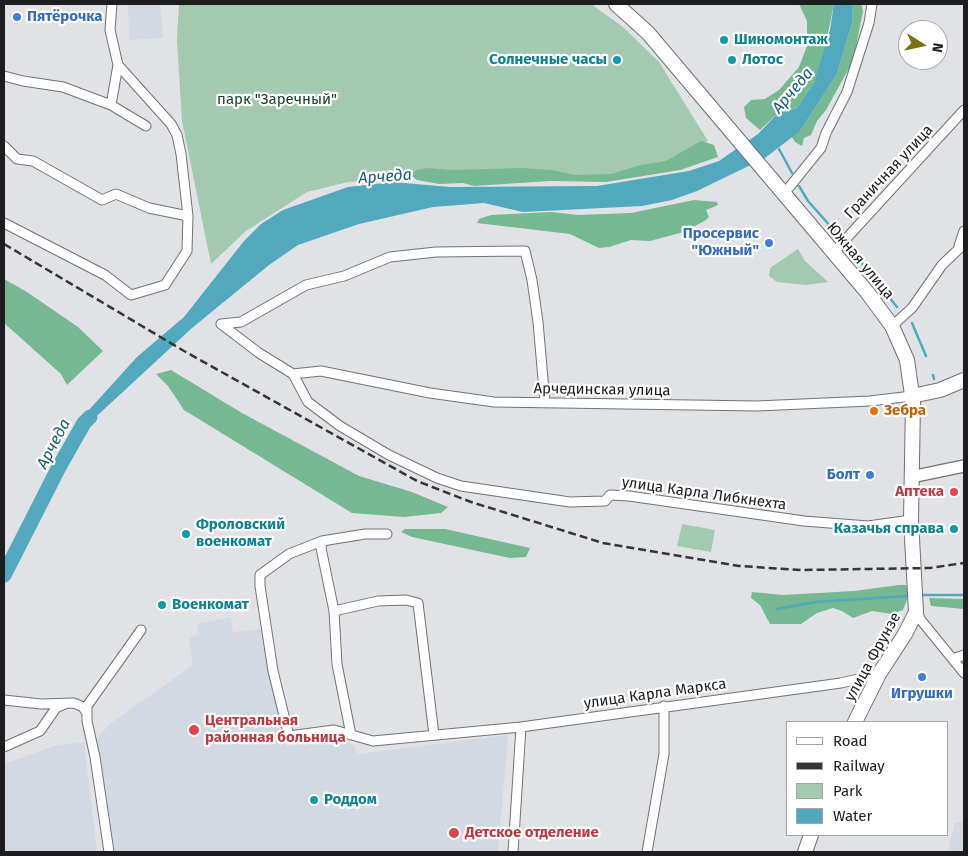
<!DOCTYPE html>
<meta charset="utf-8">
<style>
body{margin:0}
#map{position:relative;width:968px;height:856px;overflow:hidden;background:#e0e2e5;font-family:"Fira Sans",sans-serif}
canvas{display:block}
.frame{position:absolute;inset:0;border:5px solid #1d1d1f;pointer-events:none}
.legend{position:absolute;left:786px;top:721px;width:162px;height:115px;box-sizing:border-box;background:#fff;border:1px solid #a5a5a5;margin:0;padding:6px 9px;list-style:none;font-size:15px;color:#1d1d1f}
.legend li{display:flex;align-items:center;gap:10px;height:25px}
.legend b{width:25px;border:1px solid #a5a5a5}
.north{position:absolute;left:898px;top:20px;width:50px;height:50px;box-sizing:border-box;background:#fff;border:1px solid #a5a5a5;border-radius:50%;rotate:100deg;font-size:14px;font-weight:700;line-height:20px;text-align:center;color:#1d1d1f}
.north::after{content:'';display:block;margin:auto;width:18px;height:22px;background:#767114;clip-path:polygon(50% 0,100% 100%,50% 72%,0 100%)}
</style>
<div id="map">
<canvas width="968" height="856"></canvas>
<div class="frame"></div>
<ul class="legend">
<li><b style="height:6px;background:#fff"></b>Road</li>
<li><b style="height:6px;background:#353537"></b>Railway</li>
<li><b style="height:14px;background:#a3c9b1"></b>Park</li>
<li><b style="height:14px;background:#52a8bc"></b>Water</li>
</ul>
<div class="north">N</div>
</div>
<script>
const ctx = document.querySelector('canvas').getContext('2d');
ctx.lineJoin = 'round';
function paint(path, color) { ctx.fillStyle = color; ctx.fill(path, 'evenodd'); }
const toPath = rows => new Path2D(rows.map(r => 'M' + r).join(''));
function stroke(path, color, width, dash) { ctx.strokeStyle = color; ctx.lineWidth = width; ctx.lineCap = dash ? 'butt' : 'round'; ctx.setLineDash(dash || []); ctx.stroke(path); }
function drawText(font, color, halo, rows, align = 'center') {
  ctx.font = font + ' "Fira Sans",sans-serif'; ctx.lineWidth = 4.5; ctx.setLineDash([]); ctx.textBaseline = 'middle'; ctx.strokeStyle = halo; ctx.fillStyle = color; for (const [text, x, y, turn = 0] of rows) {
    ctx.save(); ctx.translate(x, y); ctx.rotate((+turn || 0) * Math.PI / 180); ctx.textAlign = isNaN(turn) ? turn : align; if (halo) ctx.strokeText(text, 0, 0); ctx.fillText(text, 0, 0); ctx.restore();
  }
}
const built = toPath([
 [128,4,160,4,163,38,129,40],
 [231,617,233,632,264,629,269,676,276,675,286,746,341,739,354,746,358,754,508,735,498,852,115,852,96,739,110,724,193,665,189,638,199,634,197,624],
 [84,742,97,852,4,852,4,764,57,745],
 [955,822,964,823,964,852,948,852]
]);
const green = toPath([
 [179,4,591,4,623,27,659,62,708,141,664,163,601,177,571,175,483,181,411,177,348,182,307,192,246,231,211,264,182,121,177,40],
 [798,249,805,261,828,282,806,285,777,282,769,276,770,268],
 [682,524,715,530,711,552,677,546]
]);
const forest = toPath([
 [799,4,834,4,822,62,814,83,797,108,778,113,760,130,746,118,744,107,751,100,765,99,779,90,799,67,807,46,807,21],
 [853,4,861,4,863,11,853,61,826,110,817,121,811,135,804,138,802,146,795,142,791,136,800,131,837,74,852,23],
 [701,141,714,145,718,157,680,170,606,182,550,181,474,186,463,183,439,184,417,180,411,175,416,170,428,168,453,170,522,168,551,170,575,175,611,174,641,165,666,161],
 [694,200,717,202,718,205,706,210,709,217,706,220,684,232,650,241,631,240,609,247,599,248,570,234,477,223,479,219,491,215,551,212,578,215,631,213],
 [4,279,27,292,78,327,103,351,67,385,61,374,4,323],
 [171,370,242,413,359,476,412,492,448,507,441,513,404,517,352,513,184,410,168,386,156,374],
 [405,529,445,529,530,548,526,557,510,558,412,537,401,532],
 [899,585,906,585,907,588,907,600,903,610,892,614,872,611,853,618,842,611,833,608,817,613,801,624,770,624,760,605,751,598,752,592,783,595,854,591],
 [929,598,964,599,964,609,931,606]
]);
const water = toPath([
 [834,4,853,4,852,23,837,74,800,131,765,158,697,191,672,200,642,206,523,212,484,203,433,207,359,224,298,245,269,265,192,328,73,438,78,422,137,357,184,317,244,241,261,224,283,210,348,187,392,182,450,187,597,186,689,171,719,161,758,134,778,113,797,108,814,83,830,30]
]);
const stream = toPath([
 [779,149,792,173],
 [799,186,808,201,840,237],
 [848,246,897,307],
 [912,323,926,356],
 [933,375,934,379],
 [922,595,964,595],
 [777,609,816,602,907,596]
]);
const river = toPath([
 [4,575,59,467,84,423,90,417]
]);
const street = toPath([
 [4,76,23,81,63,87,111,105,118,65,110,30,112,4],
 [111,105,146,126],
 [4,146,17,159,33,161,102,200,116,194,149,208,188,216],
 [783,195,821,148,826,133,847,92,869,23,872,4],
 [4,223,105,275,131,295,165,285,187,251,188,216,181,154,177,135,171,124,118,65],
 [959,246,964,231],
 [833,253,964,110],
 [221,324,259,353,293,374,308,402,340,426,389,455,437,478,461,486,570,502,605,501,610,495,629,496,804,521,868,526,911,520],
 [221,324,241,322,306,285,344,276,390,257,436,252,525,251,532,280,538,322,545,402],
 [892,326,912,308,942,265,964,244],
 [293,374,321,371,430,393,494,402,757,406,870,401,912,396],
 [387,534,365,534,322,541,289,554,260,575,260,586,273,671,289,736,334,730,373,741,521,727,841,683,879,674],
 [322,541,321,548,334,611,337,664,351,735],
 [917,609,920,619,964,673],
 [334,611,378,601,406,600,418,603,434,735],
 [953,659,964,655],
 [4,700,41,704,74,703,83,707,86,712],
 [4,747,40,731,56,708,65,704],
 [109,852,95,757,87,721,87,706,141,630],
 [513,852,521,727],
 [647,852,664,754,664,706]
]);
const secondary = toPath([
 [911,477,964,466]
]);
const primary = toPath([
 [616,4,648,33,867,292,892,326,907,360,913,402,911,520,916,612,905,634,879,674,855,722],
 [912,396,940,390,964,380],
 [805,852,811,835]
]);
const rail = toPath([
 [4,244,184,351,417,481,471,502,603,543,739,566,802,570,930,568,964,563]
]);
const markers = [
 [17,17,5,"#3f7fe0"],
 [724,40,5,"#0f9aa8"],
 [617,60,5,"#0f9aa8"],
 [732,60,5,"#0f9aa8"],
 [769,243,5,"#3f7fe0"],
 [874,411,5,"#e8710a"],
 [870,475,5,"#3f7fe0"],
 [954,492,5,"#e0444e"],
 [954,529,5,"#0f9aa8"],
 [186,534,5,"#0f9aa8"],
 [162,605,5,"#0f9aa8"],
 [922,677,5,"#3f7fe0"],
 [194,730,6,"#e0444e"],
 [314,800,5,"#0f9aa8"],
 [454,833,6,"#e0444e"]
];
const shopNames = [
 ["Пятёрочка",27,17,"left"],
 ["Просервис",759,234],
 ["\"Южный\"",759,251],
 ["Болт",860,475],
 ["Игрушки",922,694,"center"]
];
const cultureNames = [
 ["Шиномонтаж",734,40],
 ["Солнечные часы",607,60,"right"],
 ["Лотос",742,60],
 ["Фроловский",196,525],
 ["военкомат",196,542],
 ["Казачья справа",944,529,"right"],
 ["Военкомат",172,605],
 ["Роддом",324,800]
];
const parkNames = [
 ["парк \"Заречный\"",277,100]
];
const streetNames = [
 ["Граничная улица",889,172,-47],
 ["Южная улица",860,261,50],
 ["Арчединская улица",602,390,1],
 ["улица Карла Либкнехта",704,494,8],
 ["улица Фрунзе",873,657,-61],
 ["улица Карла Маркса",655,694,-8]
];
const foodNames = [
 ["Зебра",884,411]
];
const healthNames = [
 ["Аптека",944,492,"right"],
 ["Центральная",205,721],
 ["районная больница",205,738],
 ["Детское отделение",465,833]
];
const waterNames = [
 ["Арчеда",793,91,-50],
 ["Арчеда",385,177,-4],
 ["Арчеда",54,444,-62]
];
paint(built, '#d3d9e3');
paint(green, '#a3c9b1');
paint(forest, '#76b891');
paint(water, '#52a8bc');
stroke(stream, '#52a8bc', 2.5);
stroke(river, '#52a8bc', 15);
stroke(street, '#707275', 11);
stroke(secondary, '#707275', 14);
stroke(primary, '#707275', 16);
stroke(street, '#fff', 9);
stroke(secondary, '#fff', 11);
stroke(primary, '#fff', 14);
stroke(rail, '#353537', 2.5, [8, 4]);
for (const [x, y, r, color] of markers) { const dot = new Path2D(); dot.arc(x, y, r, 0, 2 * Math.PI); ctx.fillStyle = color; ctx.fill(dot); stroke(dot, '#fff', 2); }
drawText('bold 15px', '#366cbe', '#fff', shopNames, 'right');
drawText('bold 15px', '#0d838f', '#fff', cultureNames, 'left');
drawText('15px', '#12462c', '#fff', parkNames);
drawText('15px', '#1d1d1f', '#fff', streetNames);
drawText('bold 15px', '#c56008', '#fff', foodNames, 'left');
drawText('bold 15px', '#be3a42', '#fff', healthNames, 'left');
drawText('italic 16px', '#185f6e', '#fff', waterNames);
</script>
